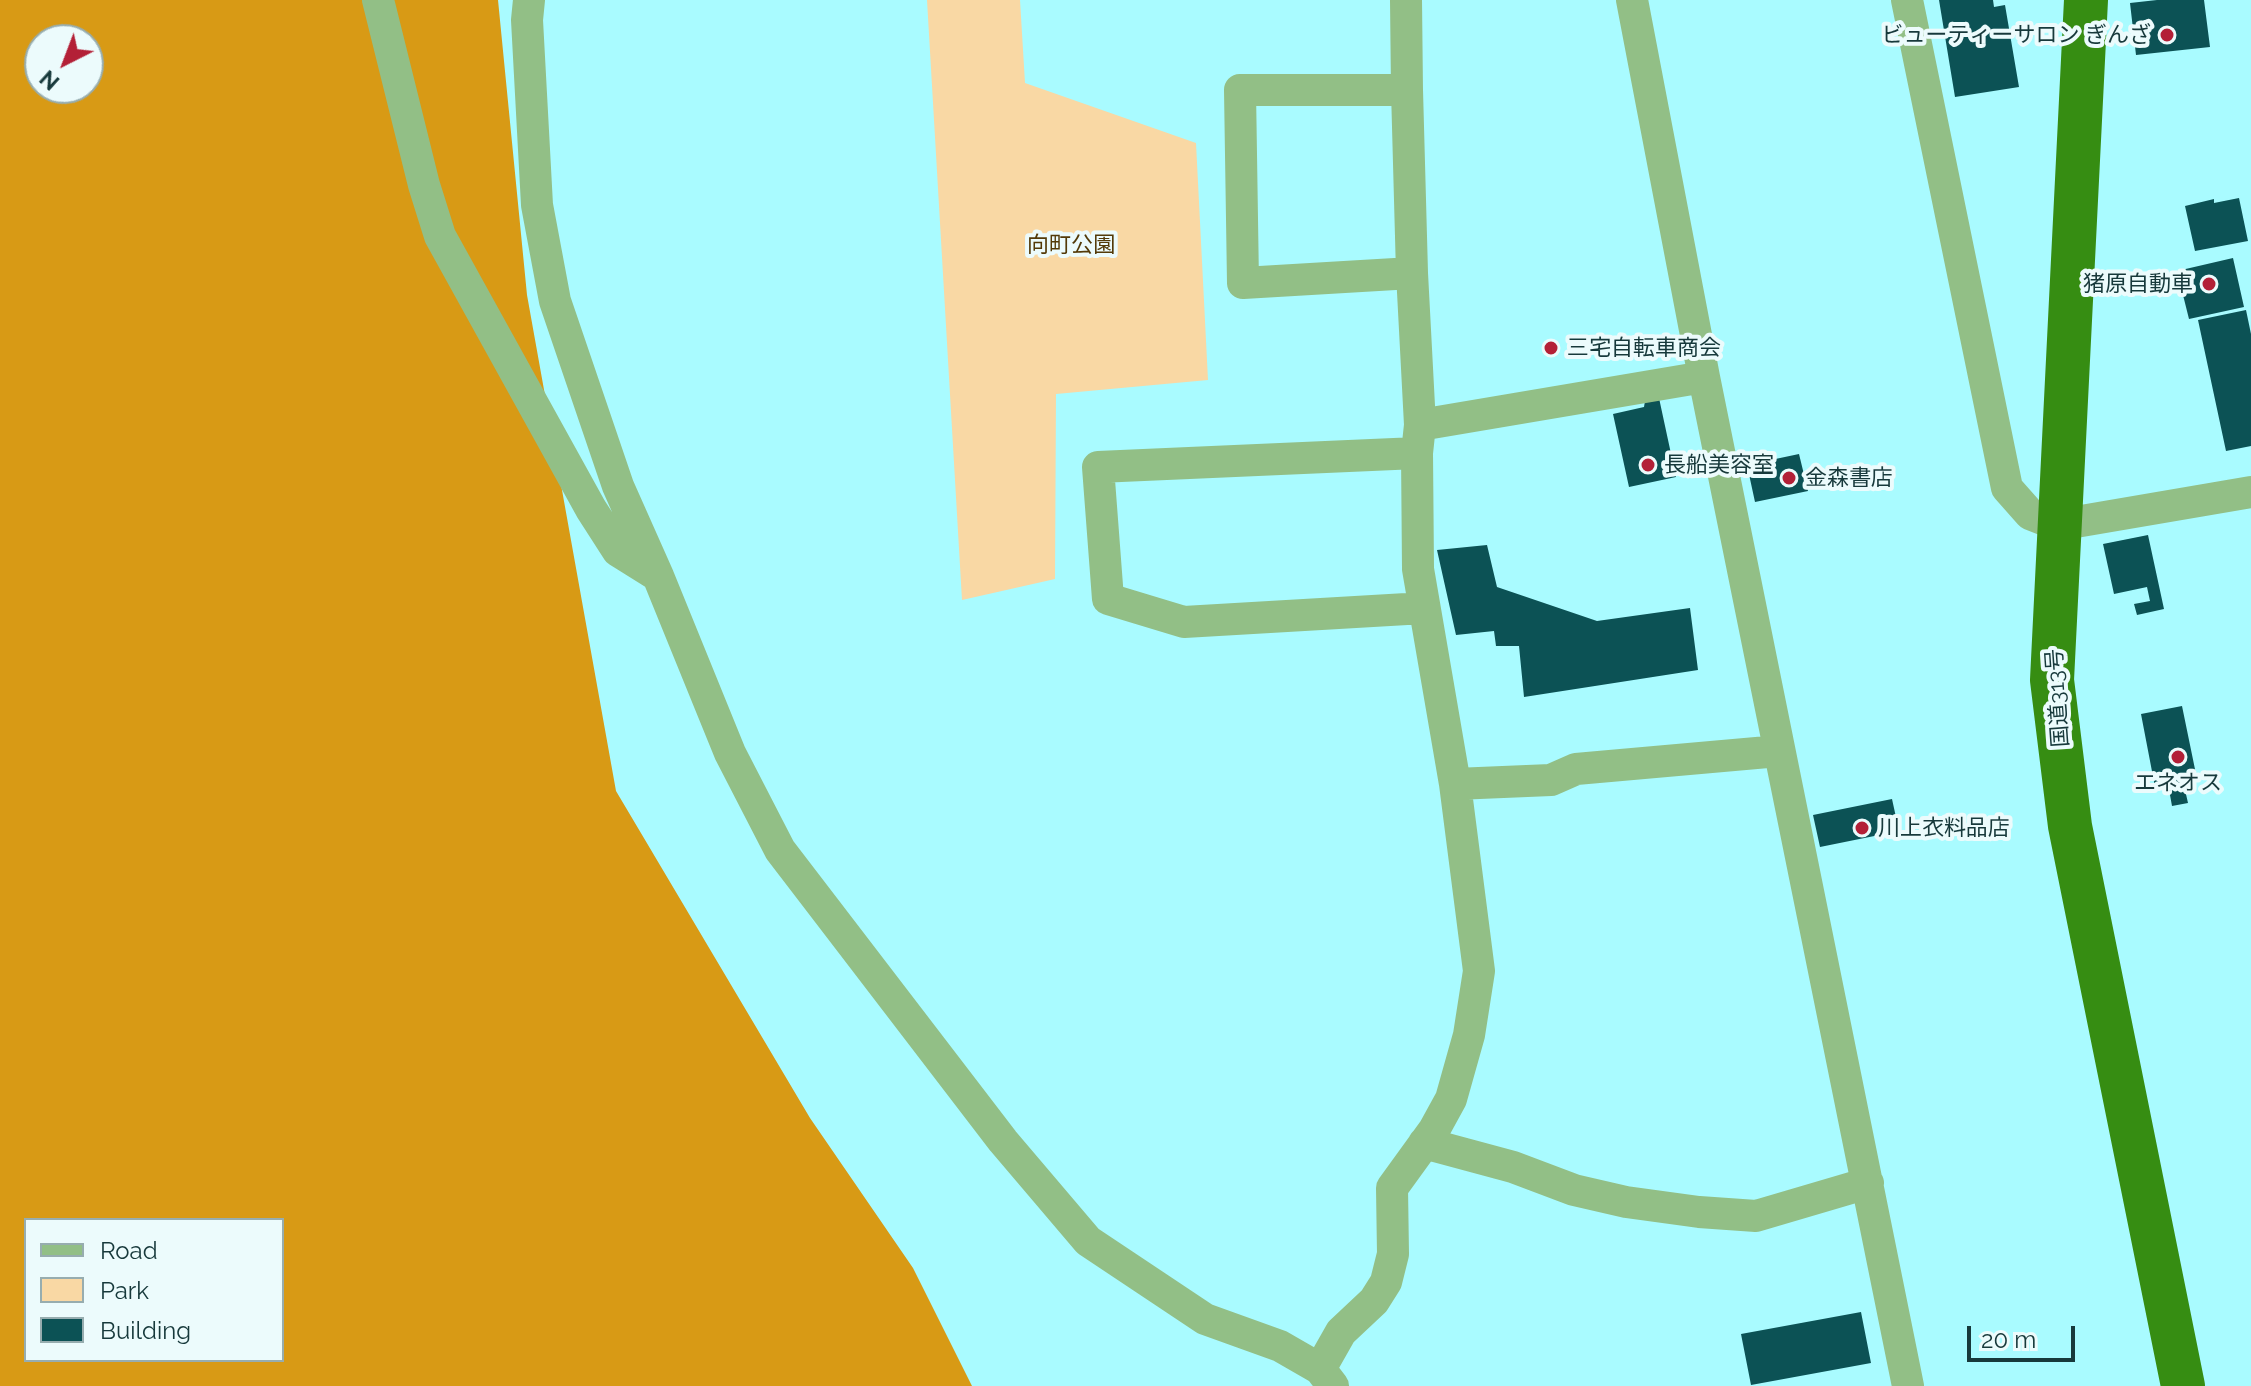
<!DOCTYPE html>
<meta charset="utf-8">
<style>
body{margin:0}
#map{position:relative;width:2251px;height:1386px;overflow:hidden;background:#a9fbff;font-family:Raleway,sans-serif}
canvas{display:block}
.legend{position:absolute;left:24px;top:1218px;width:260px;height:144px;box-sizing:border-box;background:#ecfbfc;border:2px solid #97adaf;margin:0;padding:10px 14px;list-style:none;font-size:24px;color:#17393b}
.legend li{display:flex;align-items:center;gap:16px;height:40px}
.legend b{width:40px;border:2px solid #97adaf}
.north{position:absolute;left:24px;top:24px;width:80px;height:80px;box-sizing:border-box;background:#ecfbfc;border:2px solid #97adaf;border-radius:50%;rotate:222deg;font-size:22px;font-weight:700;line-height:32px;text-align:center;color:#17393b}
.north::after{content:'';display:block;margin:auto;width:28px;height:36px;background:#b32037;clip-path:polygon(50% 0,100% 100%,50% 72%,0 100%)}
.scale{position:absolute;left:1967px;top:1326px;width:108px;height:36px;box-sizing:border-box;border:4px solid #17393b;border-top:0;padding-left:10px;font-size:24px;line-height:28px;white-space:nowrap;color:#17393b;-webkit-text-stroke:6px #ecfbfc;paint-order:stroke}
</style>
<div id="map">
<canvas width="2251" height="1386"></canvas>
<ul class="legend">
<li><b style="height:10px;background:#92bf86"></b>Road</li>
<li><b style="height:22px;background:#f9d8a4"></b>Park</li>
<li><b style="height:22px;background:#0c5255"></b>Building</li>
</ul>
<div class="north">N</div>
<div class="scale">20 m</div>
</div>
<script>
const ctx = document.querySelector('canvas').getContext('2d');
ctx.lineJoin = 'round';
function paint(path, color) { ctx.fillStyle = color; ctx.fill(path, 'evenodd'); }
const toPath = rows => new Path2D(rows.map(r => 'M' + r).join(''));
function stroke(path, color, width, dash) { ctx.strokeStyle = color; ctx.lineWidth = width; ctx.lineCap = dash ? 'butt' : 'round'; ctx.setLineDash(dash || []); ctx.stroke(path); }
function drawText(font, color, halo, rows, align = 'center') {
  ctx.font = font + ' Raleway,"Noto Sans JP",sans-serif'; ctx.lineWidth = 8; ctx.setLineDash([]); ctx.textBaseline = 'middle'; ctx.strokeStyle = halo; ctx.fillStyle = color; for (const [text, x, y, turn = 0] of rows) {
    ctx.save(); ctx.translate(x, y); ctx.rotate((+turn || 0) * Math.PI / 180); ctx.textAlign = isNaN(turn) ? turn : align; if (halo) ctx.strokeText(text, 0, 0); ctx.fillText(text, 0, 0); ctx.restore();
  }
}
const green = toPath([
 [927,0,1020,0,1025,83,1196,143,1208,380,1056,394,1055,579,962,600]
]);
const forest = toPath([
 [0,0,498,0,527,295,616,791,810,1118,913,1268,972,1386,0,1386],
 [40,40,88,40,88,88,40,88],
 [26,1220,282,1220,282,1360,26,1360]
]);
const building = toPath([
 [1939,0,1993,0,1994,7,2005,5,2019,87,1955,97],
 [2157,0,2204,0,2210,47,2136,55,2130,3],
 [2239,198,2248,241,2195,251,2185,206,2214,199,2214,203],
 [2233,258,2244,307,2189,319,2177,271],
 [2246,310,2251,334,2251,446,2226,451,2198,320],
 [1659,398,1676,477,1629,487,1613,414,1644,407,1645,401],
 [1799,454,1808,491,1755,502,1747,465],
 [2148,535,2164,609,2137,615,2134,604,2150,601,2147,587,2114,594,2103,544],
 [1487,545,1497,587,1597,621,1690,608,1698,670,1524,697,1519,646,1496,646,1494,631,1456,635,1437,550],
 [2182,706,2197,779,2183,781,2188,803,2172,806,2168,784,2155,787,2141,714],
 [1892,799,1899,831,1820,847,1813,815],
 [1861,1312,1871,1363,1751,1385,1741,1334]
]);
const minor = toPath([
 [378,0,424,185,440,236,591,509,618,551,658,576],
 [529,0,527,20,537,205,555,301,618,486,658,576,730,753,780,850,1003,1141,1088,1241,1205,1319,1280,1346,1320,1369,1333,1386],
 [1632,0,1704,377,1908,1386],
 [1907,0,2007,488,2030,514,2058,525,2251,492],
 [1407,90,1412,273],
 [1420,425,1704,377],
 [1417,453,1098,467,1108,599,1184,622,1424,608],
 [1455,784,1551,780,1576,769,1779,751],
 [1424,1143,1513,1167,1574,1190,1626,1202,1699,1212,1756,1216,1868,1183],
 [1320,1369,1341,1332,1374,1301,1386,1282,1393,1254,1392,1188,1434,1130,1451,1099,1469,1035,1479,971,1455,784,1418,569,1417,453,1420,425,1412,273,1243,283,1240,90,1407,90,1406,0]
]);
const trunk = toPath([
 [2086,0,2052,680,2070,826,2183,1386]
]);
const markers = [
 [2167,35,8,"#b32037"],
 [2209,284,8,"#b32037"],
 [1551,348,8,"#b32037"],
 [1648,465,8,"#b32037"],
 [1789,478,8,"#b32037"],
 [2178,757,8,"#b32037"],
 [1862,828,8,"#b32037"]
];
const poiNames = [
 ["ビューティーサロン ぎんざ",2151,35,"right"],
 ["猪原自動車",2193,284,"right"],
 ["三宅自転車商会",1567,348],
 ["長船美容室",1664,465],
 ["金森書店",1805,478],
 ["エネオス",2178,783,"center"],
 ["川上衣料品店",1878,828]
];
const parkNames = [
 ["向町公園",1071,245]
];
const streetNames = [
 ["国道313号",2058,698,-94]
];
paint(green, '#f9d8a4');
paint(forest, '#d89a15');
paint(building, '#0c5255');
stroke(minor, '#92bf86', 32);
stroke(trunk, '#368d12', 44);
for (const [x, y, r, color] of markers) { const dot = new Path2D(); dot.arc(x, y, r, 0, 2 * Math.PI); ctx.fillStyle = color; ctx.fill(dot); stroke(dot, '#ecfbfc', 3); }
drawText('22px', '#17393b', '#ecfbfc', poiNames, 'left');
drawText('22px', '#533a08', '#ecfbfc', parkNames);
drawText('22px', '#17393b', '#ecfbfc', streetNames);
</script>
